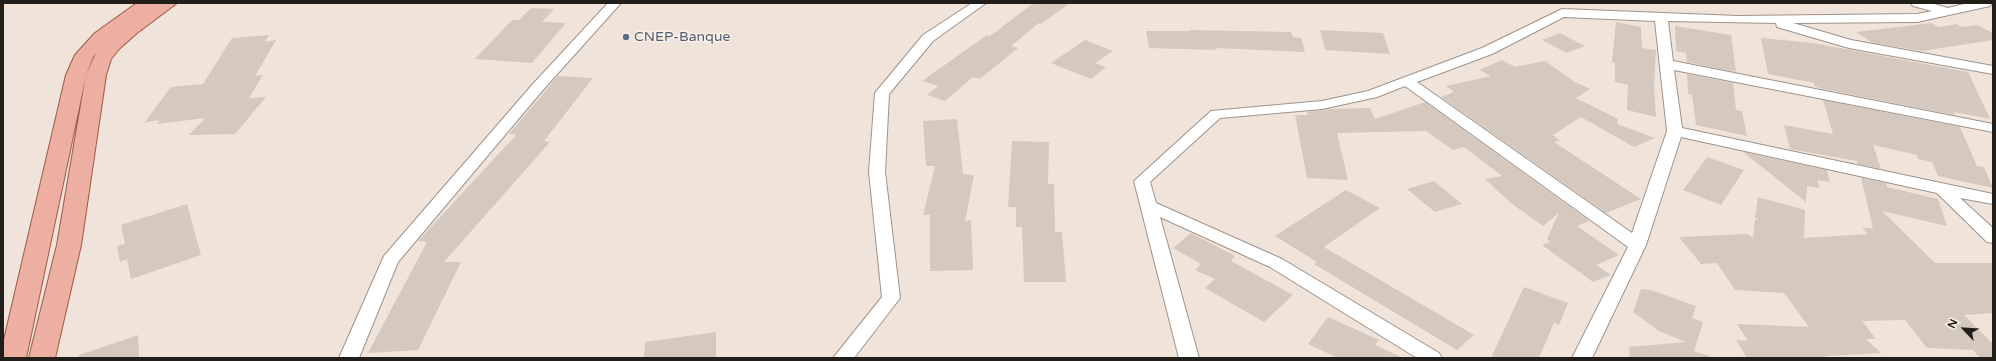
<!DOCTYPE html>
<style>
body{margin:0}
#map{position:relative;width:1996px;height:361px;overflow:hidden;background:#f0e3d9;font-family:"Varela Round",sans-serif}
canvas{display:block}
.frame{position:absolute;inset:0;border:4px solid #221e1a;pointer-events:none}
.north{position:absolute;left:1944px;top:309px;width:40px;height:40px;-webkit-text-stroke:3px #fdf0e6;paint-order:stroke;rotate:295deg;font-size:11px;font-weight:700;line-height:16px;text-align:center;color:#221e1a}
.north::after{content:'';display:block;margin:auto;width:14px;height:18px;background:#221e1a;clip-path:polygon(50% 0,100% 100%,50% 72%,0 100%)}
</style>
<div id="map">
<canvas width="1996" height="361"></canvas>
<div class="frame"></div>
<div class="north">N</div>
</div>
<script>
const ctx = document.querySelector('canvas').getContext('2d');
ctx.lineJoin = 'round';
function paint(path, color) { ctx.fillStyle = color; ctx.fill(path, 'evenodd'); }
const toPath = rows => new Path2D(rows.map(r => 'M' + r).join(''));
function stroke(path, color, width, dash) { ctx.strokeStyle = color; ctx.lineWidth = width; ctx.lineCap = dash ? 'butt' : 'round'; ctx.setLineDash(dash || []); ctx.stroke(path); }
function drawText(font, color, halo, rows, align = 'center') {
  ctx.font = font + ' "Varela Round",sans-serif'; ctx.lineWidth = 3; ctx.setLineDash([]); ctx.textBaseline = 'middle'; ctx.strokeStyle = halo; ctx.fillStyle = color; for (const [text, x, y, turn = 0] of rows) {
    ctx.save(); ctx.translate(x, y); ctx.rotate((+turn || 0) * Math.PI / 180); ctx.textAlign = isNaN(turn) ? turn : align; if (halo) ctx.strokeText(text, 0, 0); ctx.fillText(text, 0, 0); ctx.restore();
  }
}
const building = toPath([
 [1038,3,1070,3,1041,24,1039,23,1011,46,1018,48,980,79,973,77,945,101,927,95,938,86,922,81,987,35,990,36,1031,5],
 [531,8,554,9,542,22,566,23,532,63,475,59,512,20,519,20],
 [1616,22,1641,27,1642,48,1656,50,1654,86,1656,117,1627,110,1628,85,1615,82,1615,63,1612,62],
 [1932,23,1938,27,1957,24,1961,27,1977,25,1993,33,1993,40,1922,51,1873,43,1856,32],
 [1675,26,1731,35,1736,72,1687,62,1686,53,1676,51],
 [1190,30,1291,32,1293,37,1301,38,1305,52,1215,48,1216,50,1149,48,1146,31,1190,31],
 [1320,30,1383,33,1390,54,1325,50],
 [1560,33,1585,46,1567,53,1542,40],
 [269,35,265,42,276,40,255,76,263,75,249,98,266,97,235,134,189,135,205,118,157,124,159,120,144,123,171,87,203,84,232,38],
 [1761,38,1813,43,1968,72,1990,119,1954,112,1955,115,1819,88,1814,86,1814,83,1768,74],
 [1085,40,1113,51,1095,63,1106,67,1091,79,1051,63],
 [1502,60,1515,67,1545,61,1575,82,1590,89,1576,98,1618,119,1617,124,1655,138,1634,147,1581,117,1553,135,1560,141,1554,142,1641,199,1606,213,1441,97,1454,92,1446,86,1491,76,1479,70],
 [1687,74,1733,83,1736,110,1742,111,1747,136,1696,125,1692,95,1688,94],
 [558,76,593,78,544,141,550,142,444,262,461,262,418,350,368,353,427,242,418,241,516,135,509,134],
 [1823,100,1960,127,1977,166,1984,167,1993,188,1938,176,1932,162,1918,159,1917,155,1873,145,1881,169,1858,164,1857,161,1790,149,1784,125,1833,134],
 [1425,102,1588,220,1589,221,1577,226,1619,255,1596,265,1611,275,1593,282,1542,245,1551,242,1547,239,1559,213,1543,226,1512,204,1485,179,1502,176,1464,147,1453,150,1426,131,1337,133,1348,180,1307,178,1295,115,1308,115,1307,112,1331,109,1370,108,1375,119],
 [957,119,963,174,974,175,965,221,971,220,973,270,930,271,930,215,923,215,935,166,926,166,923,121],
 [1012,141,1049,142,1048,184,1054,184,1055,232,1062,232,1066,282,1024,282,1022,227,1016,227,1016,207,1008,207],
 [1743,152,1827,170,1830,182,1817,180,1820,188,1807,186,1806,202],
 [1707,157,1744,170,1721,205,1683,190],
 [1861,178,1886,183,1887,187,1938,199,1947,226,1882,211,1935,263,1993,263,1993,313,1964,315,1993,344,1993,357,1980,358,1973,350,1927,348,1905,320,1862,321,1876,339,1866,339,1881,353,1826,356,1828,358,1747,358,1736,340,1748,341,1737,324,1809,327,1784,293,1735,290,1717,263,1701,264,1679,237,1748,234,1753,238,1755,220,1759,219,1755,218,1758,197,1805,210,1804,238,1868,234,1862,228,1873,228],
 [1434,181,1462,204,1435,212,1407,189],
 [1346,190,1380,208,1324,247,1474,335,1457,350,1314,264,1317,262,1275,236],
 [187,204,201,255,131,279,127,259,120,262,117,246,125,244,121,225],
 [1191,233,1235,256,1231,261,1293,295,1264,322,1205,288,1215,279,1195,270,1201,264,1173,248],
 [1524,287,1568,303,1559,325,1554,323,1539,358,1491,358],
 [1641,289,1651,290,1696,306,1692,318,1703,322,1694,351,1710,356,1710,358,1630,358,1629,347,1686,342,1659,331,1633,312],
 [1328,317,1379,340,1375,345,1403,358,1338,358,1308,344],
 [716,332,716,358,644,358,645,342],
 [138,335,139,358,79,358,79,355]
]);
const minor = toPath([
 [608,3,621,3,542,91,398,262,359,358,339,358,384,256,532,85,608,3],
 [972,3,986,3,933,41,889,94,885,172,900,298,854,358,833,358,882,297,869,172,875,93,923,35,972,3],
 [1911,3,1931,3,1948,8,1968,3,1992,3,1990,6,1917,22,1793,23,1851,40,1993,66,1993,74,1849,48,1777,27,1776,23,1668,21,1673,61,1993,124,1993,132,1674,70,1682,128,1993,194,1993,204,1960,198,1993,228,1993,243,1987,242,1937,193,1681,137,1646,245,1592,358,1572,358,1628,247,1405,86,1377,97,1322,109,1220,118,1150,182,1156,203,1282,259,1439,353,1442,358,1417,358,1270,267,1160,217,1199,358,1179,358,1134,181,1211,111,1322,101,1368,91,1482,48,1562,9,1738,16,1917,14,1932,11,1913,6,1911,3],
 [1564,17,1655,21,1667,131,1632,233,1417,82,1492,54,1564,17]
]);
const primary = toPath([
 [137,3,177,3,137,33,119,49,111,59,106,75,81,245,55,358,29,358,57,245,86,75,96,53,93,57,86,75,26,358,3,358,3,344,66,75,75,55,95,33,137,3]
]);
const markers = [
 [626,37,4,"#5c6f8a"]
];
const serviceNames = [
 ["CNEP-Banque",634,37]
];
paint(building, '#d5c9bf');
stroke(minor, '#9f938a', 2);
stroke(primary, '#9e5a49', 2);
paint(minor, '#fff');
paint(primary, '#ecafa1');
for (const [x, y, r, color] of markers) { const dot = new Path2D(); dot.arc(x, y, r, 0, 2 * Math.PI); ctx.fillStyle = color; ctx.fill(dot); stroke(dot, '#fdf0e6', 1.5); }
drawText('14px', '#4e5e75', '#fdf0e6', serviceNames, 'left');
</script>
